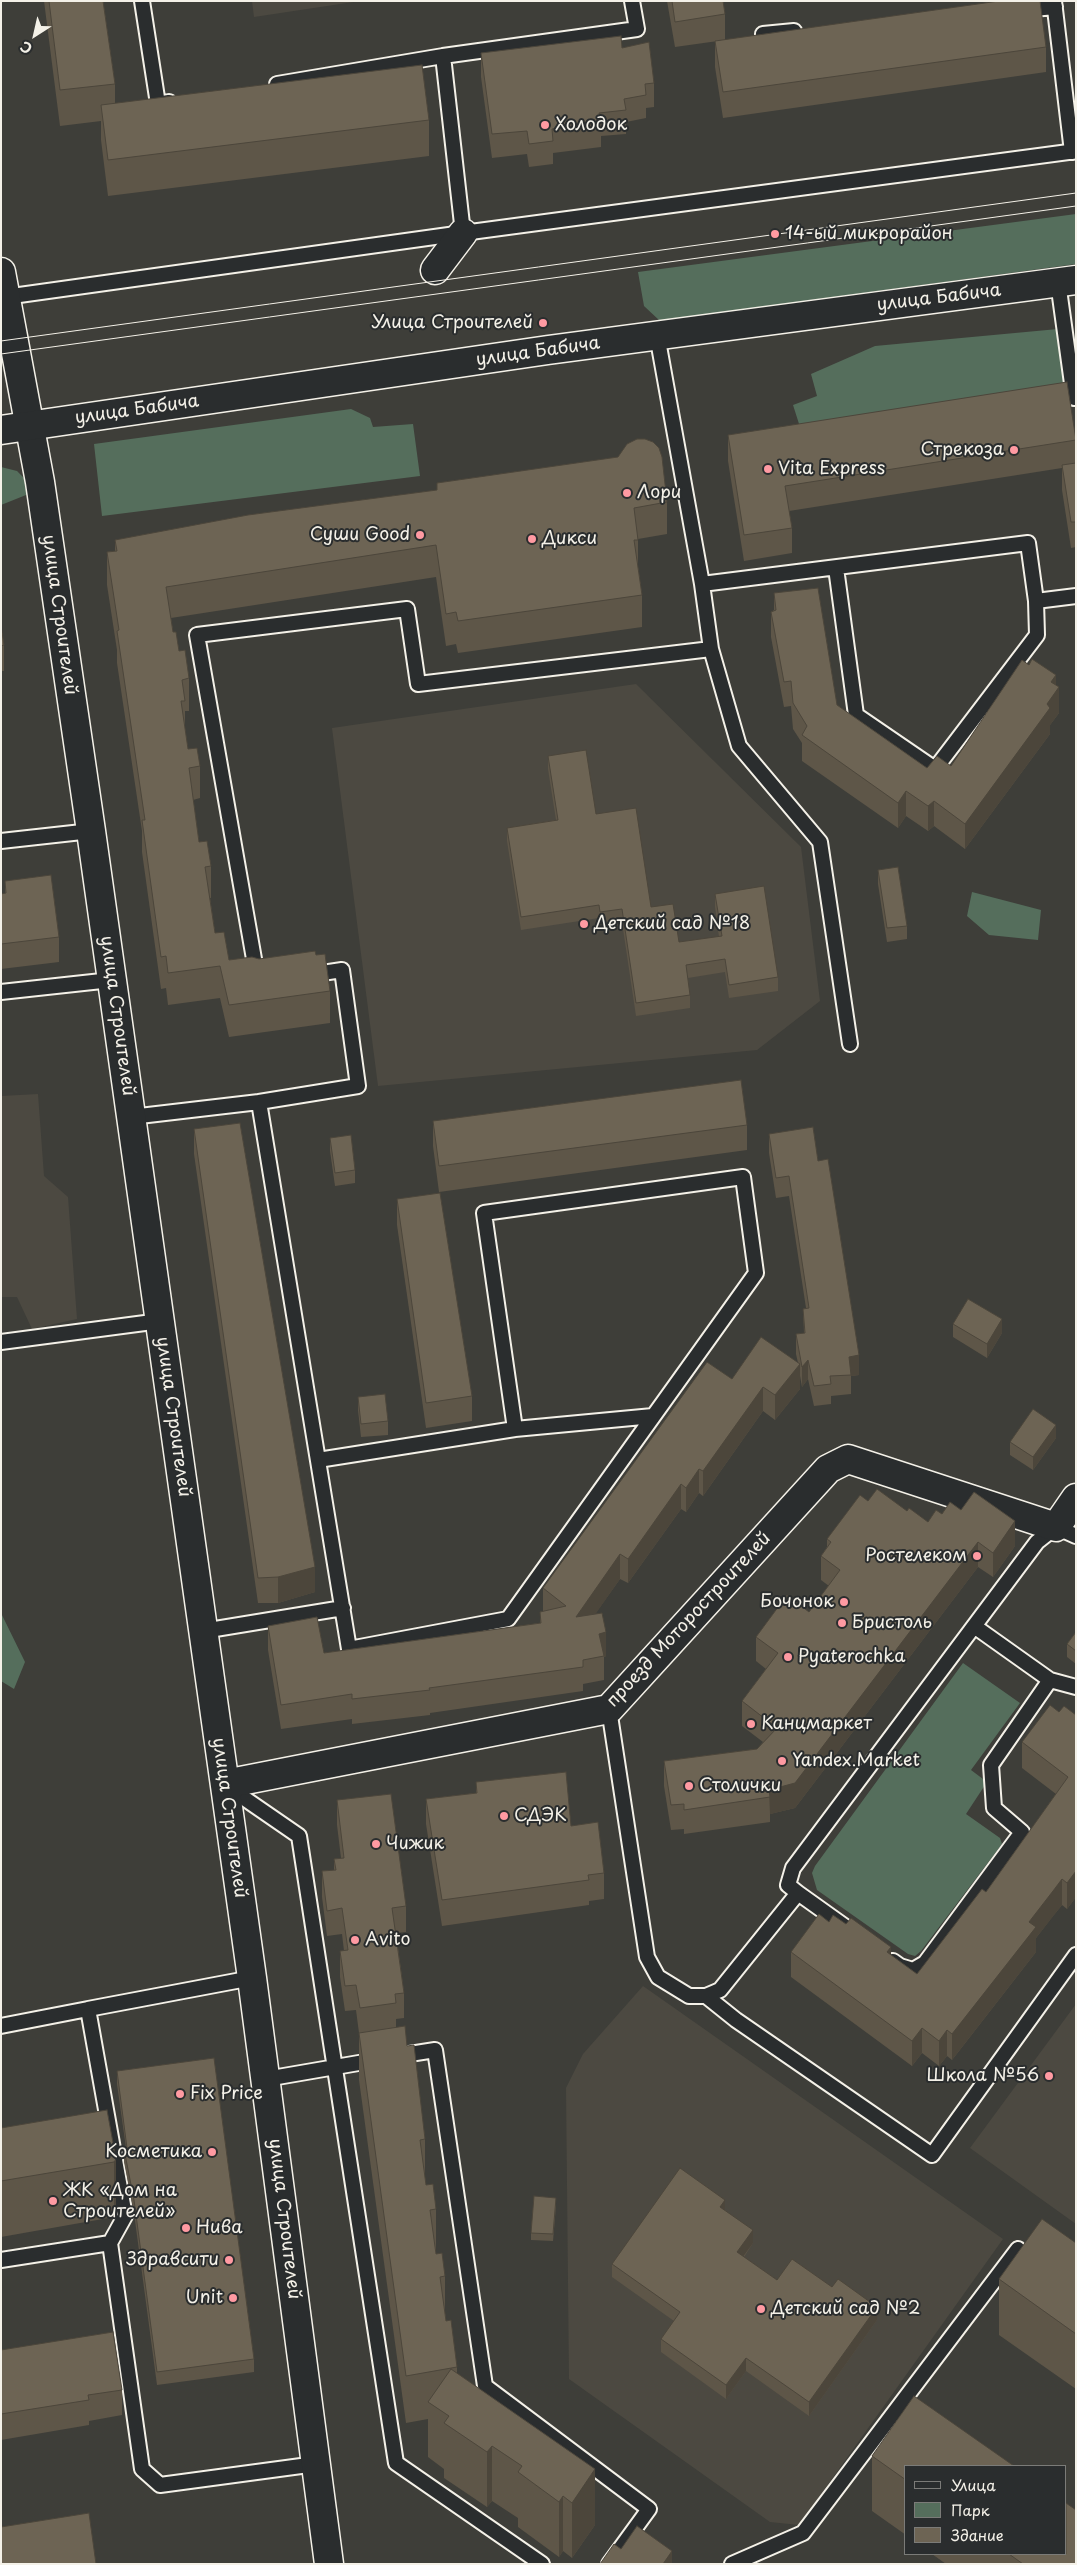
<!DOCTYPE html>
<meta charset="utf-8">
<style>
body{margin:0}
#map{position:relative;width:1077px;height:2565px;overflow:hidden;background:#3e3e39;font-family:"Playpen Sans",sans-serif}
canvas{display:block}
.frame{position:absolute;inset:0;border:2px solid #f4f1e8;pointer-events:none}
.legend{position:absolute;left:904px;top:2465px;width:162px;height:90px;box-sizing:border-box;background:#2a2d2e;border:1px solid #7b7b78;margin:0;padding:6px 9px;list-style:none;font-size:15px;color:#f4f1e8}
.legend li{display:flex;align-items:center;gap:10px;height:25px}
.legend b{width:25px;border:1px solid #7b7b78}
.north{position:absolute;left:10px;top:10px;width:50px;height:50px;-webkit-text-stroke:4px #2a2d2e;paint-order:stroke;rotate:215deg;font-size:14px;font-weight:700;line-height:20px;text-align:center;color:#f4f1e8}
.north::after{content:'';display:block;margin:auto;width:18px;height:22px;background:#f4f1e8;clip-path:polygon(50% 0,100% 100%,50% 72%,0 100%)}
</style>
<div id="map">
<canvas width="1077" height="2565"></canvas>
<div class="frame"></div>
<ul class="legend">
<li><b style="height:6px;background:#2a2d2e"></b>Улица</li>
<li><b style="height:14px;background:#556e5c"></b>Парк</li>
<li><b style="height:14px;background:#6d6454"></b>Здание</li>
</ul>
<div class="north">С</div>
</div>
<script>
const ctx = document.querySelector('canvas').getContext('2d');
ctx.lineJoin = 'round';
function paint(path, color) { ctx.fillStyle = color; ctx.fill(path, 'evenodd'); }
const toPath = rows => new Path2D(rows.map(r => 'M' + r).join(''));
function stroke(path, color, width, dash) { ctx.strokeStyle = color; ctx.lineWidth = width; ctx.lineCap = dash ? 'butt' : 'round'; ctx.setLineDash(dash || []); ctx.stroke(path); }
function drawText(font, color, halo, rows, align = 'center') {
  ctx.font = font + ' "Playpen Sans",sans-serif'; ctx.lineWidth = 4; ctx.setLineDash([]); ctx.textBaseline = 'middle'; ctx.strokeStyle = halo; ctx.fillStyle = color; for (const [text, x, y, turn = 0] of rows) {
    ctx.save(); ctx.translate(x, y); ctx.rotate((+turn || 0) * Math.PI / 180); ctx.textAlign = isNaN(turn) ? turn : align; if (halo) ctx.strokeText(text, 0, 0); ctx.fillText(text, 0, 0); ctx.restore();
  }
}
const built = toPath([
 [252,1,360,1,254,17],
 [636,684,801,847,820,1001,757,1050,378,1086,332,728],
 [38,1094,44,1176,68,1197,77,1319,32,1329,17,1297,1,1297,1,1096],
 [643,1986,1003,2239,799,2525,770,2522,569,2379,566,2088,583,2054],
 [1076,2004,1076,2224,970,2148]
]);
const green = toPath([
 [1076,214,1076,264,660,321,644,306,638,272],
 [1058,329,1065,386,800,427,793,405,817,396,811,374,875,346],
 [351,409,370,418,373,427,413,424,420,476,102,516,94,444],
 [1,467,17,471,29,483,31,493,1,505],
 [972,892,1041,910,1038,940,989,935,967,916],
 [1,1613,25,1662,14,1689,1,1681],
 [963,1663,1020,1703,971,1770,987,1782,966,1814,1000,1838,1002,1844,921,1951,915,1956,908,1954,817,1890,812,1873,815,1866]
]);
const lane = toPath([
 [142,1,158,104,169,102],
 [1054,1,1072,152],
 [1022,10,1055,7],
 [763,34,794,31],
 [443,56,637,29,632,1],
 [277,84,443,56,463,233],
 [1058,282,1074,398],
 [5,297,463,233,1076,151],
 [702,584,1028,543,1036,601,1037,635,935,769,856,715,836,568],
 [1036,601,1076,596],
 [711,649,739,746,820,842,850,1044],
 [1,841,91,831],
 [257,976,197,635,407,609,418,684,711,649,702,584,657,335],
 [1,992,111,980],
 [259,1102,349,1649,508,1619,756,1273,743,1177,484,1213,515,1429],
 [131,1117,259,1102,358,1086,342,970,309,975],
 [1,1342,160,1321],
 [318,1460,515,1429,653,1416],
 [203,1631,343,1608],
 [1050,1680,1076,1687],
 [609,1709,647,1957,658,1977,689,1996,706,1996,720,1990,798,1893,847,1928],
 [225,1785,299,1836,396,2463,542,2564],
 [798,1893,788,1885,793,1868,1037,1542,1056,1527,1076,1536],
 [893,1961,900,1966,913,1970,925,1963,1022,1832,994,1808,991,1765,1050,1680,974,1626],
 [706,1996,736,2020,932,2155,1076,1955],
 [88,2009,252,1978],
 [1,2026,88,2009,125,2216,110,2243,1,2260],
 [397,2056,435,2050,485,2386,649,2509,609,2564],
 [266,2079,376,2060],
 [110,2243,142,2469,160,2485,316,2464],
 [732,2564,803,2533,1018,2249]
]);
const street = toPath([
 [435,270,463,233],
 [1,272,40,482,91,831,252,1978,329,2564],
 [225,1784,609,1709,828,1469,848,1459,1056,1527,1076,1498]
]);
const secondary = toPath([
 [1,430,548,350,1076,280]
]);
const tram = toPath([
 [1,341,1076,193],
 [1,354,1076,206]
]);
const wall = toPath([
 [44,1,103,1,115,84,115,103,429,120,429,156,108,196,101,140,101,121,60,126],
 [667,1,723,1,725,14,725,40,675,47],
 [715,41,1046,47,1046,72,723,118,715,67],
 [622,48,654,83,654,107,646,108,646,118,626,122,626,134,601,136,601,147,553,153,553,164,529,167,527,154,492,158,481,77,481,53],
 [728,435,1076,437,1076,547,1071,548,1062,490,1062,468,789,511,792,528,792,553,744,561,728,461],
 [437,483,667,502,667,534,638,539,638,567,642,595,642,627,458,653,456,644,446,646,436,577,171,618,173,632,179,651,189,678,189,711,185,711,185,731,188,749,200,766,200,798,193,800,199,842,211,866,211,898,210,898,215,933,229,960,259,959,316,955,330,991,330,1023,229,1037,220,998,168,1005,166,988,161,989,142,852,142,831,117,663,117,650,107,585,107,552,115,551,115,540,437,490],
 [774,593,837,705,927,768,951,766,1056,685,1059,713,1050,725,1050,734,965,849,934,826,928,831,906,816,898,828,802,761,802,743,793,729,791,706,784,707,771,637,771,612,774,610],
 [1,626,4,645,4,671,1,671],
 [548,756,596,814,651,907,679,942,719,937,715,907,715,894,778,977,778,991,729,998,725,972,688,978,690,995,690,1008,636,1016,622,922,600,925,599,918,521,930,507,841,507,828,556,820,548,769],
 [878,870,907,926,907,939,887,942,878,884],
 [5,881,59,937,59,962,1,969,1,894,5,893],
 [433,1121,747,1125,747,1150,439,1192,433,1146],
 [194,1129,315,1592,278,1603,258,1603,194,1154],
 [769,1134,818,1161,859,1375,851,1376,851,1394,831,1396,831,1404,814,1406,808,1379,802,1387,800,1376,800,1389,775,1420,763,1411,703,1496,699,1493,686,1512,681,1509,628,1583,620,1579,595,1614,606,1656,604,1657,604,1680,583,1684,583,1691,430,1713,430,1715,352,1724,352,1719,281,1729,268,1650,268,1626,324,1653,540,1623,540,1612,543,1611,543,1588,732,1379,798,1363,796,1354,796,1334,804,1333,803,1309,806,1308,789,1196,776,1198,769,1153],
 [330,1138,355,1170,355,1183,335,1186,330,1151],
 [397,1199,472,1396,472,1421,426,1428,397,1225],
 [953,1324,1002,1333,987,1358,953,1337],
 [358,1397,388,1421,388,1435,361,1437,358,1410],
 [1056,1438,1033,1470,1010,1455,1010,1442],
 [868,1501,907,1511,928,1522,942,1514,1015,1546,993,1577,978,1567,795,1808,770,1814,770,1822,684,1834,684,1829,671,1830,664,1786,664,1761,757,1749,763,1742,742,1726,742,1701,766,1669,756,1661,756,1637,809,1612,829,1586,821,1580,821,1556,827,1547,827,1539],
 [1076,1632,1076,1664,1067,1657,1067,1644],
 [1059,1712,1076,1715,1076,1897,1067,1909,1062,1905,1053,1916,1036,1938,1036,1952,952,2060,947,2056,939,2066,922,2053,912,2066,791,1977,791,1952,829,1922,846,1924,891,1955,917,1974,986,1892,1056,1794,1022,1768,1022,1742],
 [476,1782,571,1826,604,1873,604,1899,589,1901,589,1905,442,1926,426,1824,426,1799,476,1793],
 [337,1800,406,1906,406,1932,396,1933,404,1993,404,2018,396,2019,396,2028,407,2046,425,2139,425,2178,426,2185,436,2209,436,2254,445,2276,445,2313,446,2321,457,2367,457,2373,595,2525,572,2558,563,2551,559,2557,518,2527,518,2518,492,2501,487,2507,444,2478,444,2469,428,2457,428,2419,406,2423,359,2080,359,2033,356,2010,345,2011,340,1977,340,1951,344,1951,342,1934,327,1936,322,1897,322,1871,334,1870,334,1859,341,1858,337,1825],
 [117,2071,254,2359,254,2372,157,2385,134,2213,124,2162,124,2149,126,2148,117,2084],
 [1,2128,116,2159,116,2214,114,2217,1,2237],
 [556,2205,553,2241,531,2240,531,2233],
 [725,2210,753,2243,744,2257,777,2280,877,2320,809,2416,746,2371,726,2399,661,2352,661,2339,674,2321,612,2277,612,2264],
 [1076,2243,1076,2389,999,2335,999,2279],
 [1,2350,122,2390,122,2415,89,2421,89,2425,1,2440],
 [872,2456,906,2466,906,2535,872,2511],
 [932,2554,1066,2554,1076,2564,946,2564]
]);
const shadedWall = toPath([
 [1056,675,1056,692,1059,687,1059,713,1050,725,1050,734,965,849,965,824,1047,704,1051,682],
 [906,791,906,816,898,828,898,803],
 [934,801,934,826,928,831,928,806],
 [1002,1319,1002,1333,987,1358,987,1344],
 [859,1355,859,1375,851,1376,849,1357],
 [808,1360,808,1379,802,1387,802,1367],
 [800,1364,800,1389,775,1420,775,1395],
 [763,1387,763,1411,703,1496,703,1471],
 [1056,1425,1056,1438,1033,1470,1033,1457],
 [699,1469,699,1493,686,1512,686,1488],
 [681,1484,681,1509,628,1583,628,1559],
 [1015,1521,1015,1546,993,1577,993,1553],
 [978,1542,978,1567,795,1808,770,1814,769,1790],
 [620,1554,620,1579,576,1642,576,1617],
 [315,1567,315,1592,278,1603,278,1577],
 [606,1632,606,1656,604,1657,599,1634],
 [1076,1871,1076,1897,1067,1909,1067,1883],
 [1062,1879,1062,1905,1036,1938,1036,1952,952,2060,952,2034,1029,1922],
 [891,1947,891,1973,887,1952],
 [922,2028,922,2053,912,2066,912,2041],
 [947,2030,947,2056,939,2066,939,2041],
 [116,2159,116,2214,114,2217,114,2162],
 [725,2200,725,2214,720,2207],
 [753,2230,753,2243,737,2265,737,2252],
 [877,2307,877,2320,809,2416,809,2402],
 [746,2358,746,2371,726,2399,726,2385],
 [492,2446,492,2501,487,2507,487,2452],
 [595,2469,595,2525,572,2558,572,2503],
 [563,2496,563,2551,559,2557,559,2502],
 [672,2551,672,2564,663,2564]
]);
const building = toPath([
 [49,1,103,1,115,84,60,90,49,1],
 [672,1,723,1,725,14,675,22,672,1],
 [999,1,1040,1,1046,47,723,92,715,41,999,1],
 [621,36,622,48,649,42,654,83,645,84,646,95,624,99,626,110,599,113,601,123,552,129,553,141,529,144,527,131,492,134,481,53,621,36],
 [422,65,429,120,108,160,101,105,422,65],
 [1067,382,1076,440,785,486,792,528,744,535,728,435,1067,382],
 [637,439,645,439,653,442,659,448,662,457,667,502,634,508,638,540,634,540,642,595,458,621,456,612,446,614,436,545,166,587,173,632,176,632,179,651,185,650,189,678,182,680,185,701,181,701,188,749,197,748,200,766,189,768,199,842,207,841,211,866,205,867,215,933,224,932,229,960,252,957,259,959,315,951,316,955,325,954,330,991,229,1005,220,966,168,973,166,956,161,957,155,914,142,820,145,820,117,631,119,630,107,552,117,551,115,540,248,515,437,490,437,483,618,457,627,444,637,439],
 [1076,463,1076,522,1071,522,1062,465,1076,463],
 [818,588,837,705,927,768,937,756,951,766,1022,660,1029,665,1032,659,1056,675,1051,682,1059,687,1047,704,1050,708,965,824,934,801,928,806,906,791,898,803,802,735,807,726,793,703,791,681,784,682,771,612,776,610,774,593,818,588],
 [1,626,4,645,1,646,1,626],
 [586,750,596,814,636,808,651,907,673,904,679,942,722,936,715,894,764,886,778,977,729,985,725,959,686,965,690,995,636,1003,622,909,600,912,599,905,521,917,507,828,558,820,548,756,586,750],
 [898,867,907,926,887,928,878,870,898,867],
 [51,875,59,937,1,944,1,894,6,893,5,881,51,875],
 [741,1080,747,1125,439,1166,433,1121,741,1080],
 [240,1123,315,1567,278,1577,258,1578,194,1129,240,1123],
 [813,1127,818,1161,828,1159,859,1355,849,1357,851,1375,830,1376,831,1384,814,1386,808,1360,802,1367,796,1334,805,1333,803,1309,809,1308,789,1176,776,1178,769,1134,813,1127],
 [351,1135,355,1170,335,1173,330,1138,351,1135],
 [440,1193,472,1396,426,1403,397,1199,440,1193],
 [968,1299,1002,1319,987,1344,953,1324,968,1299],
 [761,1337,800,1364,775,1395,763,1387,703,1471,699,1469,686,1488,681,1484,628,1559,620,1554,576,1617,602,1613,606,1632,599,1634,604,1656,583,1660,583,1667,429,1688,430,1690,352,1699,352,1694,281,1705,268,1626,317,1617,324,1653,541,1623,540,1612,566,1606,543,1588,707,1362,732,1379,761,1337],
 [385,1394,388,1421,361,1424,358,1397,385,1394],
 [1033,1409,1056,1425,1033,1457,1010,1442,1033,1409],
 [877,1489,907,1511,909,1508,928,1522,936,1510,942,1514,950,1502,961,1510,974,1492,1015,1521,993,1553,978,1542,795,1783,769,1790,770,1797,684,1810,684,1804,671,1805,664,1761,757,1749,777,1728,742,1701,778,1653,756,1637,787,1595,809,1612,840,1570,821,1556,831,1542,827,1539,860,1495,868,1501,877,1489],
 [1076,1632,1076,1651,1067,1644,1076,1632],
 [1050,1705,1059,1712,1064,1706,1076,1715,1076,1871,1067,1883,1062,1879,1053,1891,1029,1922,1036,1927,952,2034,947,2030,939,2041,922,2028,912,2041,791,1952,819,1914,829,1922,833,1915,846,1924,851,1918,891,1947,887,1952,917,1974,982,1889,986,1892,1068,1777,1022,1742,1050,1705],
 [566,1772,571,1826,598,1822,604,1873,588,1875,589,1880,442,1900,426,1799,477,1793,476,1782,566,1772],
 [391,1794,406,1906,392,1908,404,1993,395,1994,396,2003,360,2008,356,1985,345,1986,340,1951,348,1950,342,1908,327,1911,322,1871,336,1870,334,1859,344,1858,337,1800,391,1794],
 [405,2026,407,2046,414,2045,425,2139,420,2140,426,2185,433,2184,436,2209,430,2210,436,2254,442,2253,445,2276,440,2277,446,2321,451,2320,457,2367,406,2376,359,2033,405,2026],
 [214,2058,254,2359,157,2372,134,2200,124,2149,127,2148,117,2071,214,2058],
 [107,2110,116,2159,114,2162,1,2181,1,2128,107,2110],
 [680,2168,725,2200,720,2207,753,2230,737,2252,777,2280,792,2259,832,2287,838,2279,877,2307,809,2402,746,2358,726,2385,661,2339,680,2312,612,2264,680,2168],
 [534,2196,556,2198,553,2234,531,2233,534,2196],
 [1042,2219,1076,2243,1076,2334,999,2279,1042,2219],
 [113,2332,122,2390,88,2395,89,2400,1,2414,1,2350,113,2332],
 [451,2369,595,2469,572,2503,563,2496,559,2502,518,2472,522,2466,492,2446,487,2452,444,2423,449,2416,428,2402,451,2369],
 [914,2396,1014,2466,906,2466,906,2480,872,2456,914,2396],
 [1066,2503,1076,2510,1076,2564,1023,2564,1009,2554,1066,2554,1066,2503],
 [89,2513,96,2564,1,2564,1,2527,89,2513],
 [637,2526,672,2551,663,2564,600,2564,614,2544,621,2549,637,2526]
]);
const markers = [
 [545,125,5,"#ff9aa2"],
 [775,234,5,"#ff9aa2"],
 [543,323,5,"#ff9aa2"],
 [1014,450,5,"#ff9aa2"],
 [768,469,5,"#ff9aa2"],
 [627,493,5,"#ff9aa2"],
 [420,535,5,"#ff9aa2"],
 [532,539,5,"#ff9aa2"],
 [584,924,5,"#ff9aa2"],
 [977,1556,5,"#ff9aa2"],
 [844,1602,5,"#ff9aa2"],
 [842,1623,5,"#ff9aa2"],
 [788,1657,5,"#ff9aa2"],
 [751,1724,5,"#ff9aa2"],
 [782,1761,5,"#ff9aa2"],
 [689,1786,5,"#ff9aa2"],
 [504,1816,5,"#ff9aa2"],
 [376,1844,5,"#ff9aa2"],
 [355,1940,5,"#ff9aa2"],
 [1049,2076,5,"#ff9aa2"],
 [180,2094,5,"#ff9aa2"],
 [212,2152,5,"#ff9aa2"],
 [53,2201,5,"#ff9aa2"],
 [186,2228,5,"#ff9aa2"],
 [229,2260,5,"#ff9aa2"],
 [233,2298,5,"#ff9aa2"],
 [761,2309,5,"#ff9aa2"]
];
const poiNames = [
 ["Холодок",555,125],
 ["14-ый микрорайон",785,234],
 ["Улица Строителей",533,323,"right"],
 ["Стрекоза",1004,450,"right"],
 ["Vita Express",778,469],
 ["Лори",637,493],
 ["Суши Good",410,535,"right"],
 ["Дикси",542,539],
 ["Детский сад №18",594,924],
 ["Ростелеком",967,1556,"right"],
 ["Бочонок",834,1602,"right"],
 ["Бристоль",852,1623],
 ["Pyaterochka",798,1657],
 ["Канцмаркет",761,1724],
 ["Yandex.Market",792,1761],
 ["Столички",699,1786],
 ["СДЭК",514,1816],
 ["Чижик",386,1844],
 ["Avito",365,1940],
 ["Школа №56",1039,2076,"right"],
 ["Fix Price",190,2094],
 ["Косметика",202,2152,"right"],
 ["ЖК «Дом на",63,2191],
 ["Строителей»",63,2212],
 ["Нива",196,2228],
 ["Здравсити",219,2260,"right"],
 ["Unit",223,2298,"right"],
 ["Детский сад №2",771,2309]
];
const streetNames = [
 ["улица Бабича",939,298,-7],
 ["улица Бабича",538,352,-8],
 ["улица Бабича",137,410,-8],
 ["улица Строителей",59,615,82],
 ["улица Строителей",117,1016,82],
 ["улица Строителей",173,1417,82],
 ["проезд Моторостроителей",689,1620,-47],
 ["улица Строителей",229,1818,82],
 ["улица Строителей",284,2219,83]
];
paint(built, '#4c4941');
paint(green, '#556e5c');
stroke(lane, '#f4f1e8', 18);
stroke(street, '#f4f1e8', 31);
stroke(secondary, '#f4f1e8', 31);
stroke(lane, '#2a2d2e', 14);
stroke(street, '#2a2d2e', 28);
stroke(secondary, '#2a2d2e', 28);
stroke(tram, '#f4f1e8', 1);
paint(wall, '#5e5648');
paint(shadedWall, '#4c463b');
paint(building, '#6d6454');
stroke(building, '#4c463b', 1);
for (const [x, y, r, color] of markers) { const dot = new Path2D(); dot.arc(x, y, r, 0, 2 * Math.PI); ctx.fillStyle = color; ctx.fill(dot); stroke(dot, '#2a2d2e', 2); }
drawText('18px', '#f4f1e8', '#2a2d2e', poiNames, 'left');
drawText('18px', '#f4f1e8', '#2a2d2e', streetNames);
</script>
